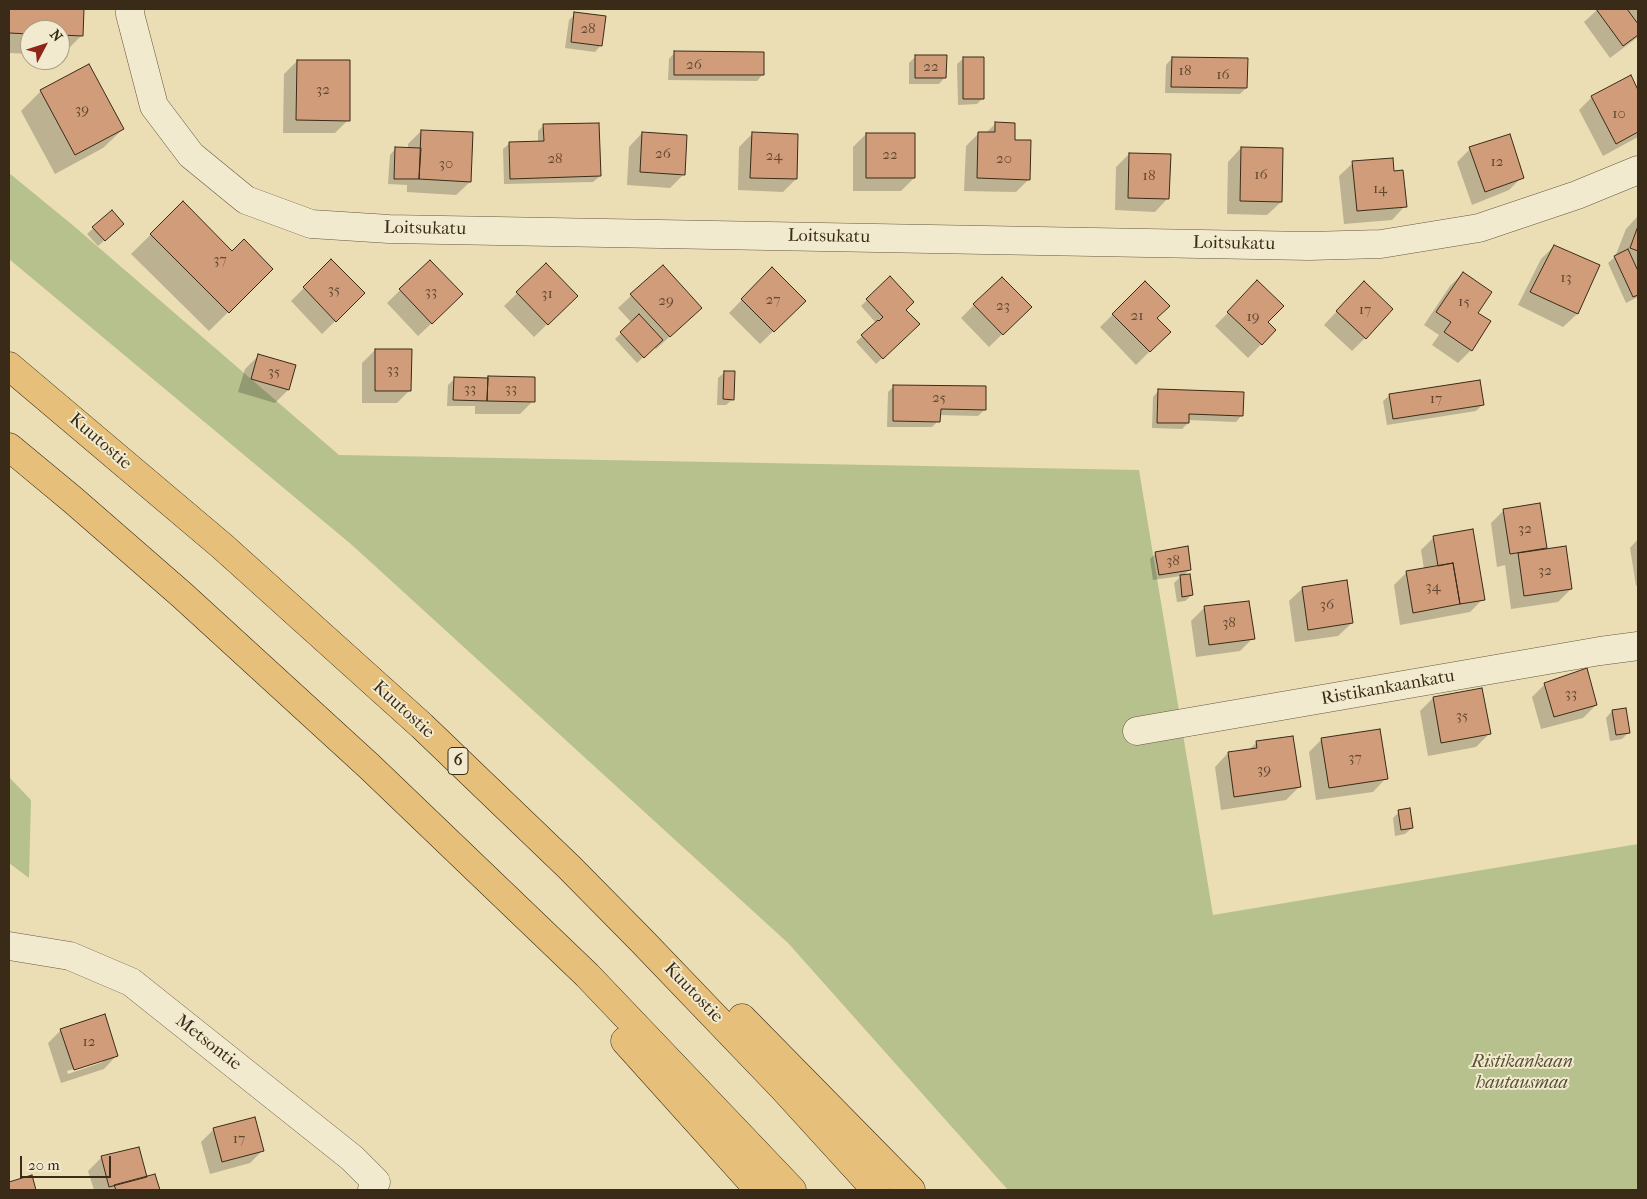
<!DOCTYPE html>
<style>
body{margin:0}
#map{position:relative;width:1647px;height:1199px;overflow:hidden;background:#ebdeb5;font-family:"IM FELL French Canon",serif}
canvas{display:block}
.frame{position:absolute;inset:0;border:10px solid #392b18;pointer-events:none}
.north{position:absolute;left:20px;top:20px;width:50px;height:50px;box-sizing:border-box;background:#f2eacf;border:1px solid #a89e86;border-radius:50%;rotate:50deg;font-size:14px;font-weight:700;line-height:20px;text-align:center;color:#392b18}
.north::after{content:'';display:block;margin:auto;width:18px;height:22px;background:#8f2418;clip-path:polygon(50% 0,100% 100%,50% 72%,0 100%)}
.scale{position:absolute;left:20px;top:1156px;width:91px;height:22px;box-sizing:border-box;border:2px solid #392b18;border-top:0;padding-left:6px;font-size:15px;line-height:18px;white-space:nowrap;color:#392b18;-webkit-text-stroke:4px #f2eacf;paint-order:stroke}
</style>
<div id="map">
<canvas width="1647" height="1199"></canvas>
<div class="frame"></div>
<div class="north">N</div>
<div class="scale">20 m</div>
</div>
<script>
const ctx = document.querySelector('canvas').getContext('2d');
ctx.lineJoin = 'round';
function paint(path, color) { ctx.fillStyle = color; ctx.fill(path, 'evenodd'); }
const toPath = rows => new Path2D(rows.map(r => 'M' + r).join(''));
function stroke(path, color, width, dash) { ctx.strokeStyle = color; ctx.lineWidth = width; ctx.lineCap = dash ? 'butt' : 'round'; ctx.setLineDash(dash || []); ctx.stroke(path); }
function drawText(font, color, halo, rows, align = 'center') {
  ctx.font = font + ' "IM FELL French Canon",serif'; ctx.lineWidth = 4; ctx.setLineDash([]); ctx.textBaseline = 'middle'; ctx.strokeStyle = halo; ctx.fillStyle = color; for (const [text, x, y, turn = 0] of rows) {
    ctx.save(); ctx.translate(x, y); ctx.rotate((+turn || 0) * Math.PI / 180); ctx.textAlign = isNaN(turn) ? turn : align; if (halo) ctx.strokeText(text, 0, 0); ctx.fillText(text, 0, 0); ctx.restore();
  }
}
const green = toPath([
 [9,173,75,227,339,455,1139,470,1213,915,1638,844,1638,1190,1008,1190,788,943,352,545,9,259],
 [9,777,31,800,29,878,9,863]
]);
const shadow = toPath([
 [9,9,83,9,82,35,62,55,60,55,60,30,30,30,30,54,9,53],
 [1204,9,1239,9,1237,10],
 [1598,9,1638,9,1638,37,1610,58,1584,22],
 [575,14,601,45,595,52,565,48,569,20],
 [675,52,763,74,757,81,668,80,669,59],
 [915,57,945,77,939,84,909,84,909,63],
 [964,58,983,98,977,104,958,105,957,64],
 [1172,58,1246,88,1240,94,1165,93,1166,65],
 [297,61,348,120,335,133,283,133,284,74],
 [1630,77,1638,92,1638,137,1603,156,1579,110,1592,97],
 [41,91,123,129,103,148,55,174,21,111],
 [995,124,1014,141,1029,179,1016,192,964,191,966,146,979,133,986,133],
 [544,125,600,176,593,182,504,184,503,149,510,143,538,142,538,131],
 [421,131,470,182,456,195,407,192,407,185,388,184,390,155,396,148,408,149,408,144],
 [642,133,683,175,670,188,627,185,629,147],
 [752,134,796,179,783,192,738,190,739,147],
 [866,134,914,178,901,191,853,191,853,147],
 [1241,148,1281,202,1267,215,1227,214,1228,162],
 [1470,149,1522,177,1509,190,1472,205,1457,162],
 [1129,154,1168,198,1155,212,1115,210,1116,167],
 [1353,163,1393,172,1405,206,1392,220,1344,224,1339,176],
 [183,203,232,253,272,269,209,331,131,254],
 [112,211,116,230,98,246,87,234],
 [1638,216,1638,297,1626,303,1608,263,1615,257,1626,229],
 [1554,246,1599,266,1577,314,1563,327,1518,305,1541,259],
 [331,261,364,293,322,334,291,301],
 [430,261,449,307,418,336,387,303],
 [546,265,576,296,534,337,504,306],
 [662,267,687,321,656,349,654,347,637,363,615,339,632,323,618,308],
 [772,269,804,301,760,344,729,313],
 [1463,273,1477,313,1471,350,1458,363,1432,345,1439,335,1424,325,1450,286],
 [890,278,904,310,918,324,876,364,856,342,876,323,861,306],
 [1258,282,1267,322,1275,330,1248,358,1215,326],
 [1145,283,1156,318,1169,332,1136,365,1100,327],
 [1351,296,1365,338,1352,351,1324,325],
 [974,305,1030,307,989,347,961,318],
 [375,350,410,390,397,403,362,403,362,363],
 [258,356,288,390,275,403,238,392,245,369],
 [725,372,733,399,726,405,717,405,718,378],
 [488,377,533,401,520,414,475,414,475,406,447,406,448,385,454,379,486,379],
 [894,386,985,409,978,416,939,415,938,421,932,427,887,427,888,392],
 [1159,390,1242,415,1236,422,1188,420,1188,423,1182,429,1152,428,1153,397],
 [1390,395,1482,405,1476,411,1387,425,1383,401],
 [1539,505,1546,550,1571,589,1558,602,1511,609,1505,565,1497,567,1491,523,1504,510],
 [1434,537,1483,599,1470,612,1400,625,1394,585,1407,572,1424,569,1421,550],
 [1638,539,1638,585,1636,586,1630,548],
 [1156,553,1190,569,1183,576,1192,595,1185,601,1177,602,1174,583,1181,576,1153,580,1150,559],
 [1303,588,1352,623,1338,636,1295,642,1289,601],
 [1204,608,1253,638,1240,651,1196,657,1191,621],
 [1545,684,1596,705,1583,718,1541,729,1532,697],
 [1433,698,1489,734,1476,747,1428,756,1420,711],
 [1612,711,1629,732,1622,739,1610,741,1606,718],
 [1322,739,1386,778,1373,792,1316,800,1309,752],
 [1257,742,1299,787,1286,800,1221,810,1215,767,1228,753,1249,750],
 [1399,812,1412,828,1405,834,1395,836,1393,818],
 [61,1030,117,1055,104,1069,61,1083,48,1043],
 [103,1059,103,1062,68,1074,67,1071],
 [214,1129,263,1150,250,1163,210,1174,201,1142],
 [101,1158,146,1178,154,1176,158,1190,94,1190,88,1171]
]);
const building = toPath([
 [9,9,84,9,83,36,60,35,60,30,30,30,30,34,9,33,9,9],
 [1596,9,1627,9,1638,24,1638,35,1623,46,1596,9],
 [574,12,606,16,602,46,571,42,574,12],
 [674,51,764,52,764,75,674,75,674,51],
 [915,55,947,55,946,78,915,78,915,55],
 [963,57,984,57,984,99,963,99,963,57],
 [1172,57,1248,58,1247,88,1171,87,1172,57],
 [297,60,350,60,350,121,296,120,297,60],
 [89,64,124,129,75,155,40,90,89,64],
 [1631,75,1638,90,1638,132,1616,144,1591,96,1631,75],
 [995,122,1015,123,1015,140,1031,140,1030,180,977,178,978,132,995,132,995,122],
 [599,123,601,176,510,179,509,142,544,141,543,124,599,123],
 [421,130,473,132,471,182,419,179,421,130],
 [642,132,687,135,685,175,640,172,642,132],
 [752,132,798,134,797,179,750,178,752,132],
 [866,133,915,133,915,178,866,178,866,133],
 [1510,134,1524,178,1485,192,1469,147,1510,134],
 [395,147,421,148,419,179,394,179,395,147],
 [1241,147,1283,148,1282,202,1240,201,1241,147],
 [1129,153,1171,154,1169,199,1128,198,1129,153],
 [1393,158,1394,171,1403,170,1407,207,1357,211,1352,161,1393,158],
 [183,201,232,251,244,239,273,269,229,313,150,234,183,201],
 [112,210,124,224,105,241,92,227,112,210],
 [1638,226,1638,251,1630,248,1638,226],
 [1554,245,1600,265,1578,314,1530,292,1554,245],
 [1628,249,1638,271,1638,295,1633,297,1614,256,1628,249],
 [331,259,365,293,336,322,303,287,331,259],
 [430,260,463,294,432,324,399,289,430,260],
 [546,263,578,296,548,325,516,292,546,263],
 [663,265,702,308,670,337,630,294,663,265],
 [772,267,806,301,774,332,741,299,772,267],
 [1463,272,1492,292,1478,313,1491,321,1472,351,1444,332,1451,322,1436,312,1463,272],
 [890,276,914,302,906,310,920,324,883,359,861,335,878,320,879,321,883,317,866,299,890,276],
 [1002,277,1032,307,1003,335,973,304,1002,277],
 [1257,280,1284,306,1268,322,1276,330,1262,345,1227,312,1257,280],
 [1145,281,1170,306,1157,318,1171,332,1150,352,1112,314,1145,281],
 [1364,281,1393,309,1366,339,1336,311,1364,281],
 [639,314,663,340,644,358,620,332,639,314],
 [375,349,412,349,411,391,375,391,375,349],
 [258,354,296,365,289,390,251,379,258,354],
 [724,371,735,371,734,400,723,399,724,371],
 [488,376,535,377,535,402,487,401,488,376],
 [454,377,488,378,487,401,453,400,454,377],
 [1480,380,1484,405,1393,419,1389,394,1480,380],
 [893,385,986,386,986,410,941,409,940,422,893,421,893,385],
 [1158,389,1244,392,1243,416,1189,414,1189,423,1157,423,1158,389],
 [1540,503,1547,548,1510,554,1503,509,1540,503],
 [1473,529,1485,600,1460,604,1453,563,1438,566,1433,536,1473,529],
 [1188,546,1191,570,1159,575,1155,552,1188,546],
 [1566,546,1572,589,1524,596,1518,553,1566,546],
 [1453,563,1460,604,1413,613,1406,571,1453,563],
 [1190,574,1193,595,1182,597,1180,575,1190,574],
 [1347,580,1353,623,1308,630,1302,587,1347,580],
 [1249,601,1255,639,1209,645,1204,606,1249,601],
 [1587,668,1597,705,1554,717,1544,683,1587,668],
 [1482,688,1491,734,1441,743,1433,697,1482,688],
 [1626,708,1630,733,1616,735,1612,710,1626,708],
 [1380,729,1388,779,1329,788,1321,738,1380,729],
 [1293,736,1301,787,1234,797,1228,752,1257,748,1256,741,1293,736],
 [1410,808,1413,828,1401,830,1398,810,1410,808],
 [105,1014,118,1056,74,1070,60,1029,105,1014],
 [255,1117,264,1151,222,1162,213,1128,255,1117],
 [139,1147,147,1177,109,1187,101,1156,139,1147],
 [155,1174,160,1190,116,1190,114,1185,155,1174],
 [32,1175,36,1190,9,1190,9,1182,32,1175]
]);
const minor = toPath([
 [130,9,130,14,154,106,191,155,246,200,311,224,389,229,1309,246,1381,244,1479,228,1577,195,1638,170],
 [1137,731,1600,651,1638,646],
 [9,946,70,956,131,982,352,1158,376,1182,372,1190]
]);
const highway = toPath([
 [9,366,222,546,422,726,569,867,641,940,783,1088,876,1190],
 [9,447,73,500,182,595,370,767,587,975,792,1190],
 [742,1018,911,1190],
 [625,1041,759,1190]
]);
const numberNames = [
 ["28",588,29],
 ["26",694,65],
 ["22",931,67],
 ["18",1185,71],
 ["16",1223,75],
 ["32",323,90],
 ["39",82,110],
 ["10",1619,114],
 ["26",663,154],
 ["22",890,155],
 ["24",774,156],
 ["28",555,159],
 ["20",1004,159],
 ["12",1497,162],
 ["30",446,164],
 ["16",1261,175],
 ["18",1149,176],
 ["14",1380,189],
 ["37",220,260],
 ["13",1566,278],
 ["35",334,290],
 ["33",431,292],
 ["31",547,294],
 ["27",773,300],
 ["29",666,301],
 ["15",1464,302],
 ["23",1003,306],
 ["17",1365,310],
 ["21",1137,316],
 ["19",1253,317],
 ["33",393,370],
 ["35",274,372],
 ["33",470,389],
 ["33",511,389],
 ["25",939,398],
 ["17",1436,399],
 ["32",1525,529],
 ["38",1173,561],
 ["32",1545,571],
 ["34",1433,587],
 ["36",1327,605],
 ["38",1229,623],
 ["33",1571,694],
 ["35",1462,716],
 ["37",1355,758],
 ["39",1264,770],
 ["12",89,1042],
 ["17",239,1139]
];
const shields = [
 [458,761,20]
];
const shieldNames = [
 ["6",458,761]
];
const streetNames = [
 ["Loitsukatu",425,229,1],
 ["Loitsukatu",829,237,1],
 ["Loitsukatu",1234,244,1],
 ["Kuutostie",100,442,41],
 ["Ristikankaankatu",1388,688,-10],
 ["Kuutostie",403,710,42],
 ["Kuutostie",693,993,46],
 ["Metsontie",208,1043,38]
];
const parkNames = [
 ["Ristikankaan",1522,1063],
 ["hautausmaa",1522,1084]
];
paint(green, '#b7c18e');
paint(shadow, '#0003');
paint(building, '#d19c79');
stroke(building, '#392b18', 1);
stroke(minor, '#66583f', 29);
stroke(highway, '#392b18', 29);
stroke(minor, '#f2eacf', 28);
stroke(highway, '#e6bf7a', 28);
drawText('15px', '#5f4730', null, numberNames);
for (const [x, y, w] of shields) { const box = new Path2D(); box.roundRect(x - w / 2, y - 13.5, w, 27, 4); ctx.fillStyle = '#f2eacf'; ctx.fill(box); stroke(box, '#392b18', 1); }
drawText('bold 16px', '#392b18', null, shieldNames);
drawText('18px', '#392b18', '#f2eacf', streetNames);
drawText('italic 18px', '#585036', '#f2eacf', parkNames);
</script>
